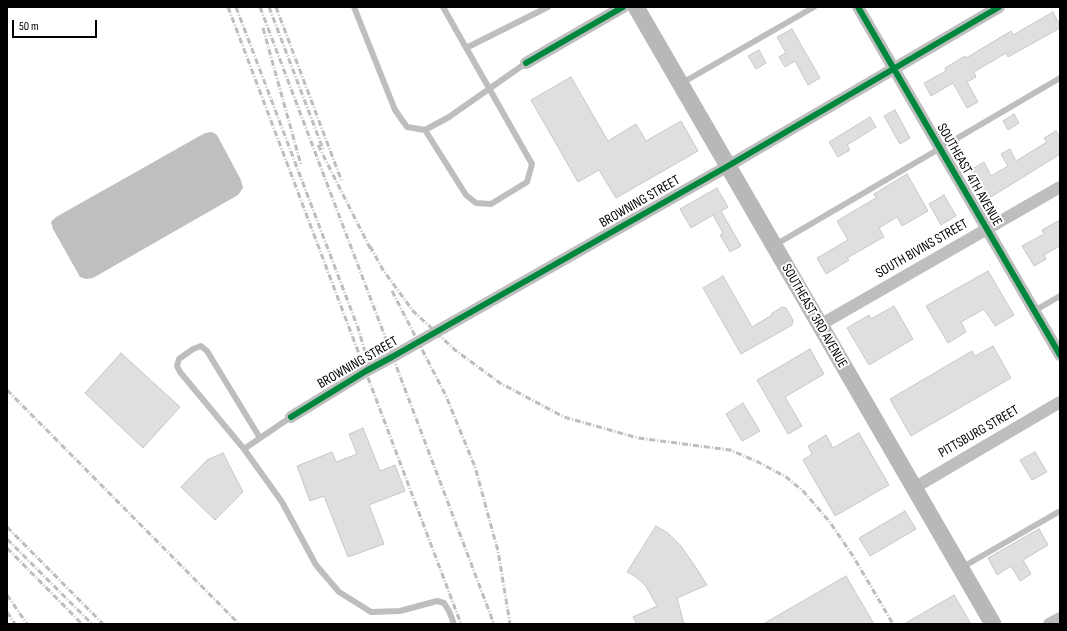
<!DOCTYPE html>
<style>
body{margin:0}
#map{position:relative;width:1067px;height:631px;overflow:hidden;background:#fff;font-family:"Sofia Sans Condensed",sans-serif}
canvas{display:block}
.frame{position:absolute;inset:0;border:8px solid #000;pointer-events:none}
.scale{position:absolute;left:12px;top:20px;width:85px;height:18px;box-sizing:border-box;border:2px solid #000;border-top:0;padding-left:5px;font-size:12px;line-height:14px;white-space:nowrap;color:#000;-webkit-text-stroke:3px #fff;paint-order:stroke}
</style>
<div id="map">
<canvas width="1067" height="631"></canvas>
<div class="frame"></div>
<div class="scale">50 m</div>
</div>
<script>
const ctx = document.querySelector('canvas').getContext('2d');
ctx.lineJoin = 'round';
function paint(path, color) { ctx.fillStyle = color; ctx.fill(path, 'evenodd'); }
const toPath = rows => new Path2D(rows.map(r => 'M' + r).join(''));
function stroke(path, color, width, dash) { ctx.strokeStyle = color; ctx.lineWidth = width; ctx.lineCap = dash ? 'butt' : 'round'; ctx.setLineDash(dash || []); ctx.stroke(path); }
function drawText(font, color, halo, rows, align = 'center') {
  ctx.font = font + ' "Sofia Sans Condensed",sans-serif'; ctx.lineWidth = 4; ctx.setLineDash([]); ctx.textBaseline = 'middle'; ctx.strokeStyle = halo; ctx.fillStyle = color; for (const [text, x, y, turn = 0] of rows) {
    ctx.save(); ctx.translate(x, y); ctx.rotate((+turn || 0) * Math.PI / 180); ctx.textAlign = isNaN(turn) ? turn : align; if (halo) ctx.strokeText(text, 0, 0); ctx.fillText(text, 0, 0); ctx.restore();
  }
}
const water = toPath([
 [212,132,217,135,241,180,243,188,238,195,93,278,86,279,80,277,53,229,51,222,56,217,205,133]
]);
const building = toPath([
 [1053,12,1060,25,1060,28,1008,57,1006,53,974,72,976,77,967,82,978,102,967,108,953,83,931,96,924,83,946,71,945,68,965,56,966,58,1011,31,1013,35,1053,12],
 [792,29,820,78,808,85,795,61,785,67,779,57,786,53,777,37,792,29],
 [759,50,766,63,756,69,748,56,759,50],
 [571,77,608,141,636,124,646,141,681,121,698,151,616,198,599,170,578,182,531,100,571,77],
 [895,110,910,138,900,144,884,116,895,110],
 [1014,114,1019,123,1008,130,1003,121,1014,114],
 [870,117,876,127,847,145,850,150,838,157,829,142,870,117],
 [1056,131,1060,137,1060,154,1025,176,989,198,972,169,984,162,991,176,1008,166,1001,154,1010,149,1016,161,1047,142,1044,138,1056,131],
 [907,174,928,211,902,226,897,217,879,228,884,237,847,258,849,260,826,274,817,258,848,240,837,221,876,198,874,194,907,174],
 [717,188,728,207,721,211,741,246,730,252,720,235,723,233,713,215,691,228,680,209,717,188],
 [944,195,956,216,941,225,929,204,944,195],
 [1060,220,1060,246,1044,255,1046,259,1034,266,1022,246,1044,234,1042,230,1060,220],
 [988,271,1014,315,995,326,984,309,961,322,966,332,948,343,926,306,988,271],
 [723,276,752,327,772,315,771,314,782,307,786,308,793,320,792,325,741,354,703,288,723,276],
 [894,306,913,339,869,365,847,328,869,315,871,319,894,306],
 [993,346,1011,378,911,436,890,399,972,351,975,356,993,346],
 [810,349,824,374,785,397,802,426,788,434,757,380,810,349],
 [121,353,180,407,143,448,85,393,121,353],
 [743,403,760,431,742,441,726,414,743,403],
 [363,428,380,471,395,465,405,491,369,505,384,544,348,557,324,496,310,501,297,466,332,452,336,462,357,454,349,434,363,428],
 [859,433,889,485,835,516,803,460,812,454,808,446,826,435,833,448,859,433],
 [1035,452,1047,472,1032,480,1020,460,1035,452],
 [223,453,243,492,215,520,181,487,207,460,223,453],
 [905,511,916,529,870,556,859,538,905,511],
 [656,526,668,533,681,546,695,566,707,585,677,598,684,624,637,624,633,617,657,606,645,585,636,577,627,572,656,526],
 [1039,529,1048,545,1023,560,1031,574,1020,581,1011,566,997,575,988,558,1039,529],
 [846,576,874,624,763,624,784,612,846,576],
 [954,595,971,624,904,624,954,595]
]);
const service = toPath([
 [354,7,395,110,407,127,425,130,449,117,526,63],
 [466,48,548,7],
 [682,83,814,7],
 [425,130,466,195,476,203,491,204,527,182,532,164,443,7],
 [775,245,1060,78],
 [1034,311,1060,296],
 [291,417,244,449,282,502,316,565,339,592,371,612,400,611,437,601,444,603,449,611,454,624],
 [244,449,180,372,177,366,179,359,193,349,201,346,207,351,260,438],
 [961,568,1060,511]
]);
const minor = toPath([
 [858,7,1060,355],
 [526,63,623,7],
 [820,325,1060,187],
 [291,417,366,371,392,357,728,166,999,7],
 [914,488,1060,402],
 [1049,624,1060,618]
]);
const secondary = toPath([
 [636,7,993,624]
]);
const rail = toPath([
 [228,7,461,624],
 [236,7,358,328,370,369],
 [260,7,494,624],
 [269,7,323,149],
 [276,7,342,182],
 [263,28,301,165],
 [318,145,372,252],
 [370,246,383,270,413,311,455,350,500,383,564,417,638,438,730,450,758,462,786,477,803,491,829,521,853,556,893,624],
 [392,291,446,396,475,467,498,551,510,624],
 [7,390,239,624],
 [7,527,103,624],
 [7,539,92,624],
 [7,548,82,624],
 [7,595,27,624],
 [7,612,15,624]
]);
const cycleway = toPath([
 [858,7,1060,355],
 [526,63,623,7],
 [291,417,366,371,392,357,728,166,999,7]
]);
const streetNames = [
 ["SOUTHEAST 4TH AVENUE",969,175,60],
 ["BROWNING STREET",640,202,-30],
 ["SOUTH BIVINS STREET",922,249,-30],
 ["SOUTHEAST 3RD AVENUE",814,316,60],
 ["BROWNING STREET",358,363,-30],
 ["PITTSBURG STREET",979,432,-30]
];
paint(water, '#bfbfbf');
paint(building, '#dfdfdf');
stroke(building, '#c7c7c7', 1);
stroke(service, '#bebebe', 6);
stroke(minor, '#bebebe', 12);
stroke(secondary, '#b8b8b8', 17);
stroke(rail, '#bebebe', 3, [6, 2, 1, 2]);
stroke(cycleway, '#00873e', 6);
drawText('14px', '#000', '#fff', streetNames);
</script>
